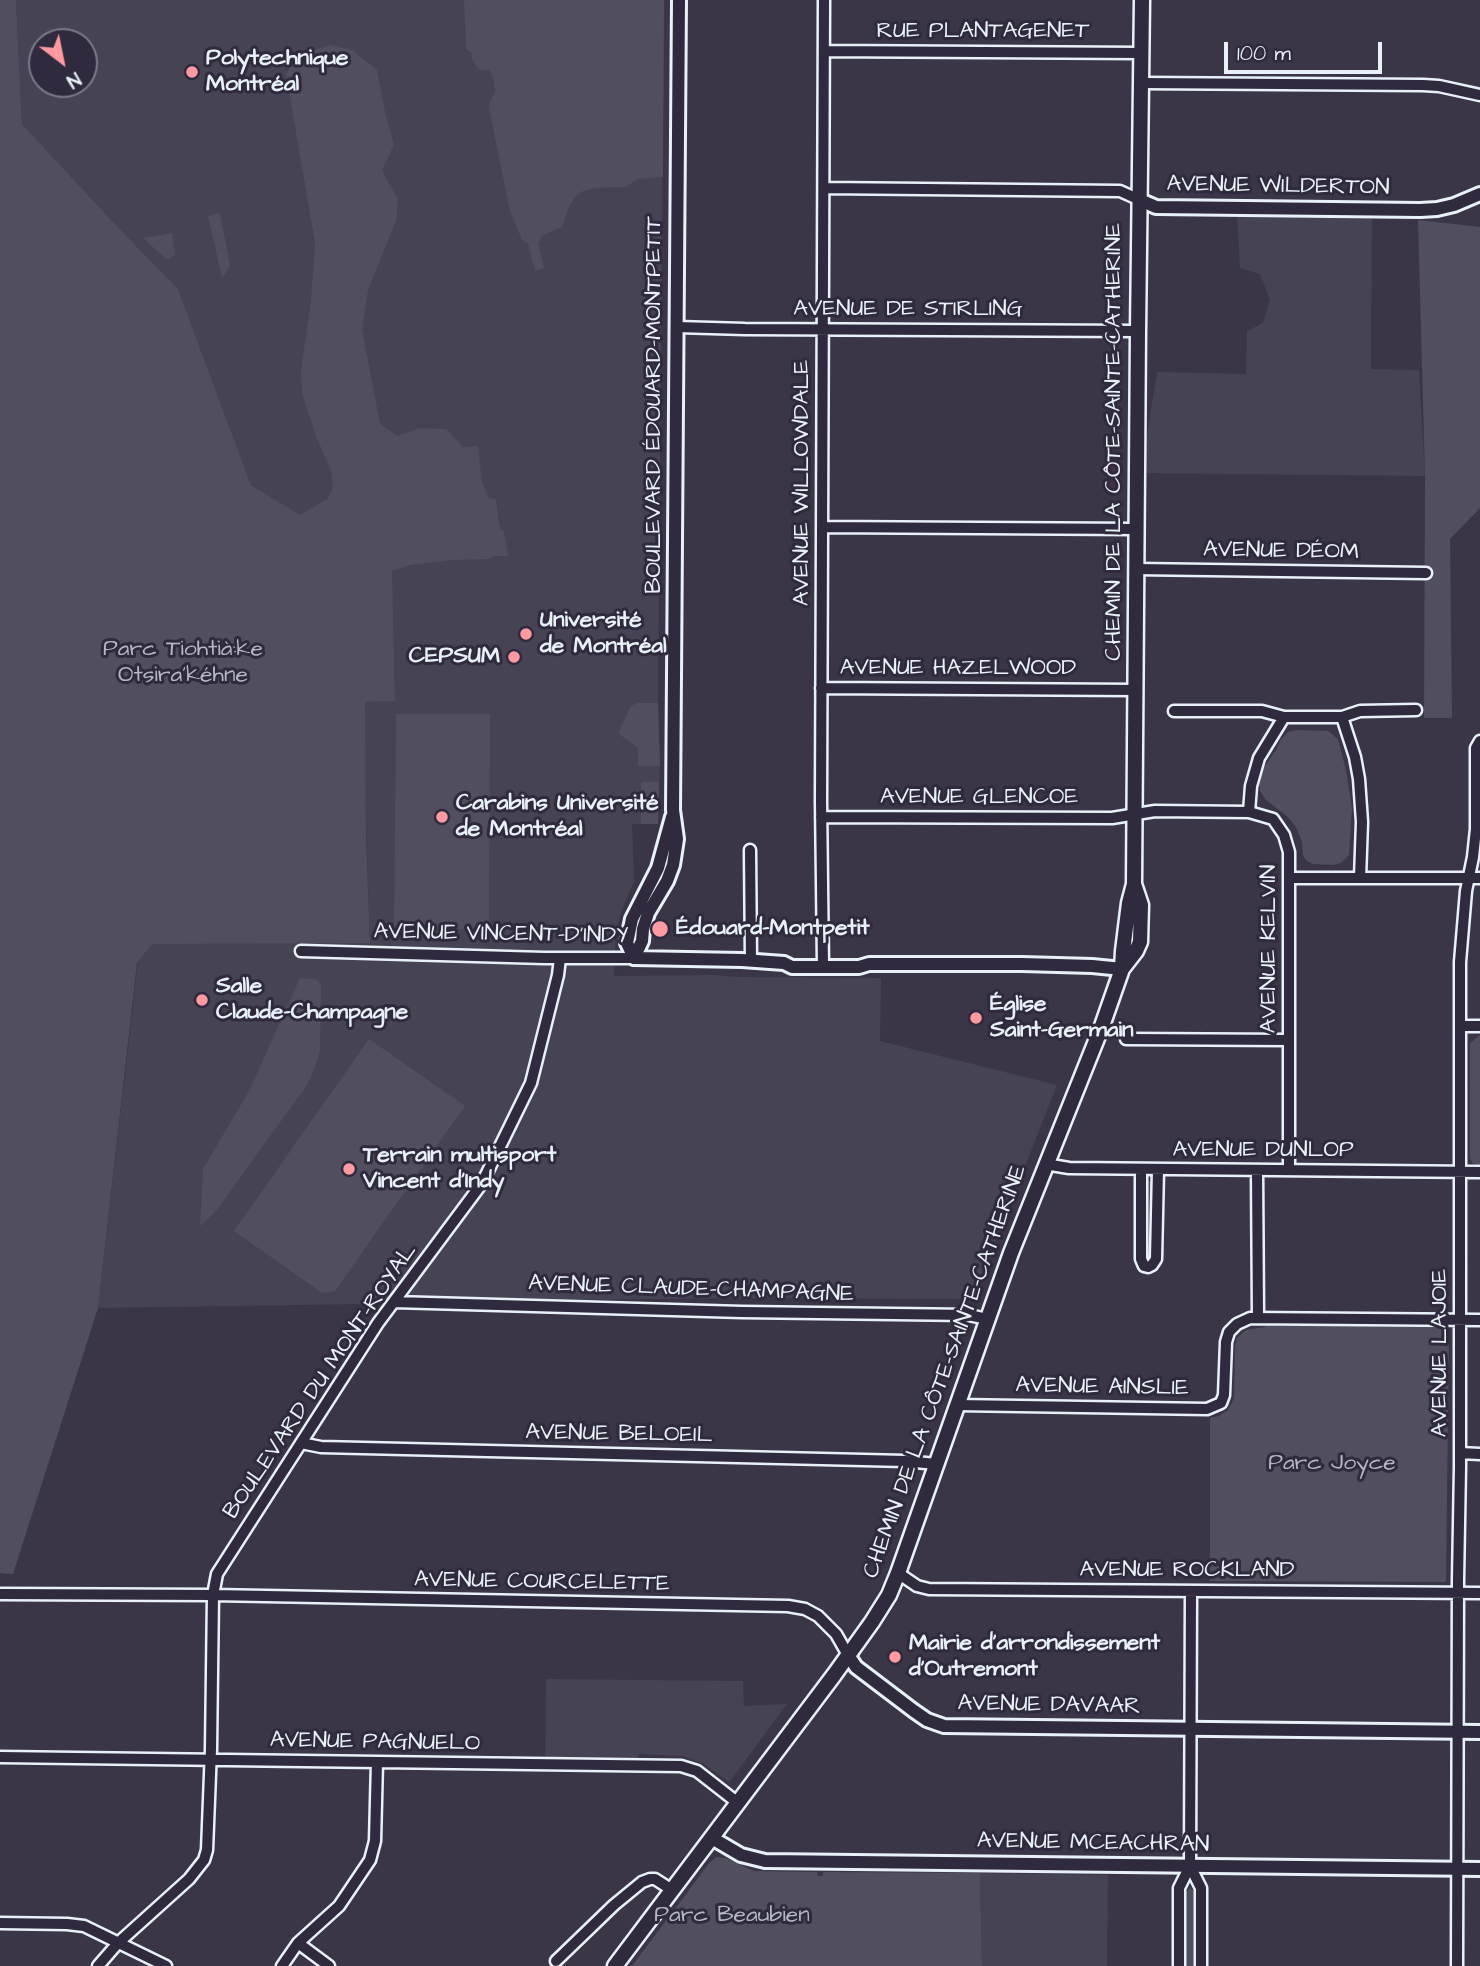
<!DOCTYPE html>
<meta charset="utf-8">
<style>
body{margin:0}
#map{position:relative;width:1480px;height:1966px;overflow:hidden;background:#3a3648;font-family:"Architects Daughter",sans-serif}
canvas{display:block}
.north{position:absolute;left:28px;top:28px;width:70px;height:70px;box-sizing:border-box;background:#2f2a3d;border:2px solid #797a88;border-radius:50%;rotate:148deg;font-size:19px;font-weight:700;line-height:28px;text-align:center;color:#e8f1f8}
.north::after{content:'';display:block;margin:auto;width:24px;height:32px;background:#ff9aa2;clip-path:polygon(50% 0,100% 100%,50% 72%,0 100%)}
.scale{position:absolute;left:1224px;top:42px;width:158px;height:32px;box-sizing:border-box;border:4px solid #e8f1f8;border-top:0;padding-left:9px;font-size:21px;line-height:24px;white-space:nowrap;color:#e8f1f8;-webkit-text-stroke:5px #2f2a3d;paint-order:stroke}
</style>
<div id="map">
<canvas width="1480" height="1966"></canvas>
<div class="north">N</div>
<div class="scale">100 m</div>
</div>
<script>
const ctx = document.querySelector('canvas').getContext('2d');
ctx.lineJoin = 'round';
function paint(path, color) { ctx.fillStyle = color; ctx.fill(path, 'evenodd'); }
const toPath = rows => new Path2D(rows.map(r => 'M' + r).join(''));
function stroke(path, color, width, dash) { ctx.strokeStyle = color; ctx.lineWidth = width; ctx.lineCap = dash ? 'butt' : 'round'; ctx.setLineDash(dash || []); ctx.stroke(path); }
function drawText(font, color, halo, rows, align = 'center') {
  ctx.font = font + ' "Architects Daughter",sans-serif'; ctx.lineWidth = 6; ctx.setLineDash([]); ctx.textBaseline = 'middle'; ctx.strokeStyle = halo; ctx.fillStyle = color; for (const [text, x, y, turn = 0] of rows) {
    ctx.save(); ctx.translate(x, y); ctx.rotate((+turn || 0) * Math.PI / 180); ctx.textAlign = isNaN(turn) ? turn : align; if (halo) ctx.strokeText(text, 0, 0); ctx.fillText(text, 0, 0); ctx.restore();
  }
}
const built = toPath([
 [16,0,664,0,658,703,660,766,658,824,632,824,634,881,621,912,615,942,614,976,713,975,738,977,881,978,880,1041,1057,1085,973,1299,745,1298,394,1302,363,1304,98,1308,140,943,370,943,362,702,395,700,390,572,251,485,178,289,114,223,22,124],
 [42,42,84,42,84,84,42,84],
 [1237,215,1372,219,1371,369,1419,370,1425,476,1141,473,1157,372,1246,374,1247,331,1263,323,1270,300,1260,274,1240,268],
 [546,1679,743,1681,744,1706,787,1704,731,1780,728,1781,704,1764,683,1756,639,1754,636,1765,545,1764],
 [980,1873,1108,1875,1107,1966,982,1966]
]);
const green = toPath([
 [0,0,16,0,22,124,114,223,178,289,251,485,300,515,327,499,333,489,331,471,316,436,302,393,301,370,311,300,315,243,286,74,300,55,330,45,352,50,377,70,385,112,394,145,382,170,398,200,396,221,368,290,362,329,380,424,398,436,419,428,446,429,463,447,478,446,482,482,489,498,496,499,499,524,501,530,504,531,508,556,494,556,490,559,451,560,411,565,392,571,395,701,365,702,366,835,370,943,152,944,137,963,98,1308,13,1574,0,1573],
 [464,0,664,0,663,177,638,179,626,187,596,188,583,191,575,197,568,209,562,227,542,236,538,244,544,268,535,271,528,244,522,240,510,211,489,108,490,102,495,92,493,78,489,70,482,71,476,66,472,59,472,53,466,49],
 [220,213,230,266,222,278,208,216],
 [1418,220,1480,227,1480,508,1450,539,1452,718,1424,718,1425,476],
 [172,233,175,254,169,259,165,258,143,238],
 [637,703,658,703,660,766,638,766,638,748,619,734,620,729,631,706],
 [396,714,490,714,489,920,484,927,468,929,394,928],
 [1296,730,1328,731,1338,739,1346,770,1352,808,1349,855,1341,863,1333,865,1313,864,1307,861,1303,856,1302,842,1296,827,1288,817,1266,800,1260,791,1259,782,1265,766,1276,750,1281,739,1288,732],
 [641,782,659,782,658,824,641,824],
 [300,978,316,979,321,985,320,1051,312,1075,307,1085,216,1211,200,1226,203,1169,249,1091],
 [1480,1035,1480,1164,1475,1164,1472,1163,1470,1158,1470,1043],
 [369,1039,465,1106,335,1291,322,1293,234,1231],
 [1151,1180,1154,1183,1153,1249,1147,1252,1146,1251,1145,1183],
 [1265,1324,1430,1327,1446,1330,1449,1333,1446,1582,1210,1581,1210,1418,1219,1416,1228,1410,1234,1398,1235,1346,1237,1338,1246,1330,1265,1327],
 [716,1857,726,1858,754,1871,817,1872,818,1876,823,1876,823,1872,980,1873,982,1966,632,1966,671,1914,675,1916,678,1912,675,1909,709,1863],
 [1189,1888,1193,1890,1195,1894,1197,1912,1197,1966,1183,1966,1184,1898]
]);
const minor = toPath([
 [824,51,1141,53],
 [1141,83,1423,85,1439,86,1480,95],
 [824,188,1120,191,1140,200],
 [677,327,745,329,1138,331],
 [822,527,1137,529],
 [1136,569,1426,573],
 [821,688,1136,690],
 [1174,711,1262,711,1284,717,1342,717,1360,711,1416,710],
 [1342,717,1355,757,1359,779,1362,822,1360,878],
 [1249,812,1251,786,1259,758,1284,717],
 [821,817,1112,818,1155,811,1249,812,1273,819,1284,835,1289,852,1289,1170],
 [750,850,751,961],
 [1290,878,1480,878],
 [301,951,544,958,634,958],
 [823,966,821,801,824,0],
 [1461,1026,1480,1026],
 [1126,1039,1289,1040],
 [1045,1164,1069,1168,1480,1172],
 [1141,1170,1141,1259,1144,1266,1148,1267,1152,1265,1156,1259,1158,1170],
 [1257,1171,1258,1317],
 [394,1302,742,1312,969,1315,987,1319],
 [957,1405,1207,1409,1221,1403,1224,1395,1226,1342,1229,1332,1237,1324,1250,1318,1480,1320],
 [301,1443,321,1447,905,1461,936,1464],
 [1460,1453,1480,1454],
 [898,1573,917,1586,929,1589,1480,1593],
 [0,1594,213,1595,217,1574,378,1323,480,1186,487,1173,531,1083,558,975,560,958],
 [0,1757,681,1766,697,1771,738,1803],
 [1190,1866,1201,1888,1201,1966],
 [0,1923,67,1924,84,1926,166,1966],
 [298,1943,329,1966],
 [556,1961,614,1905,642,1882,650,1879,655,1879,672,1890],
 [98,1966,118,1943,189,1879,204,1860,207,1850,211,1749,213,1595,788,1606,805,1609,818,1616,836,1634,848,1655],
 [282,1966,298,1943,339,1906,370,1860,375,1841,377,1762],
 [1179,1966,1179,1888,1190,1866,1191,1591],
 [1457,1966,1458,1580,1460,1467,1460,962,1466,891,1473,857,1476,829,1476,748,1480,741]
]);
const tertiary = toPath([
 [1140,200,1156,207,1420,210,1437,209,1454,205,1480,194],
 [634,958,642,941,643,929,648,913,667,881,673,865,677,839,673,810,679,0],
 [634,958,742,960,784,963,792,967,859,967,869,964,1022,964,1092,966,1122,969],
 [634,958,627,943,632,919,658,868,672,817],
 [848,1655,856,1667,914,1711,927,1720,944,1726,1480,1732],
 [712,1838,741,1855,765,1861,1480,1869]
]);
const secondary = toPath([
 [1122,969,1123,951,1129,903,1134,884,1138,331,1142,0],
 [615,1966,834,1675,872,1622,889,1595,898,1573,1011,1253,1102,1026,1122,969,1136,951,1140,942,1141,905,1134,884]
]);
const markers = [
 [192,72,7,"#ff9aa2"],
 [526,634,7,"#ff9aa2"],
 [514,657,7,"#ff9aa2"],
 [442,817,7,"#ff9aa2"],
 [660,929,9,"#ff9aa2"],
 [202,1000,7,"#ff9aa2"],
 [976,1018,7,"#ff9aa2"],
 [349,1169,7,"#ff9aa2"],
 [895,1657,7,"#ff9aa2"]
];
const streetNames = [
 ["RUE PLANTAGENET",983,32],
 ["AVENUE WILDERTON",1278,187,1],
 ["AVENUE DE STIRLING",908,310],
 ["BOULEVARD ÉDOUARD-MONTPETIT",655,405,-90],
 ["CHEMIN DE LA CÔTE-SAINTE-CATHERINE",1115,442,-90],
 ["AVENUE WILLOWDALE",803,483,-90],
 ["AVENUE DÉOM",1281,552,1],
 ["AVENUE HAZELWOOD",958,669],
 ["AVENUE GLENCOE",979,798],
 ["AVENUE VINCENT-D'INDY",501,935,1],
 ["AVENUE KELVIN",1270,949,-90],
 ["AVENUE DUNLOP",1263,1151],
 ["AVENUE CLAUDE-CHAMPAGNE",691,1290,2],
 ["AVENUE LAJOIE",1441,1353,-90],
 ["CHEMIN DE LA CÔTE-SAINTE-CATHERINE",946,1372,-70],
 ["BOULEVARD DU MONT-ROYAL",321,1382,-56],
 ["AVENUE AINSLIE",1102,1388,1],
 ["AVENUE BELOEIL",619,1435,1],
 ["AVENUE ROCKLAND",1187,1571],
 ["AVENUE COURCELETTE",542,1583,1],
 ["AVENUE DAVAAR",1049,1706,1],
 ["AVENUE PAGNUELO",375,1743,1],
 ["AVENUE MCEACHRAN",1093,1844,1]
];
const poiNames = [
 ["Polytechnique",206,59],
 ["Montréal",206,85],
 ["Université",540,621],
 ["de Montréal",540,647],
 ["CEPSUM",500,657,"right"],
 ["Carabins Université",456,804],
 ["de Montréal",456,830],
 ["Édouard-Montpetit",676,929],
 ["Salle",216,987],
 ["Claude-Champagne",216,1013],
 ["Église",990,1005],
 ["Saint-Germain",990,1031],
 ["Terrain multisport",363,1156],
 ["Vincent d'Indy",363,1182],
 ["Mairie d'arrondissement",909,1644],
 ["d'Outremont",909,1670]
];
const parkNames = [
 ["Parc Tiohtià:ke",183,650],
 ["Otsira'kéhne",183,676],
 ["Parc Joyce",1332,1464],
 ["Parc Beaubien",732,1916]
];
paint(built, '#464354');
paint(green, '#504e5f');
stroke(minor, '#e8f1f8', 15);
stroke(tertiary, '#e8f1f8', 18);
stroke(secondary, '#e8f1f8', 19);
stroke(minor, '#2f2a3d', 10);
stroke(tertiary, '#2f2a3d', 12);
stroke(secondary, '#2f2a3d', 14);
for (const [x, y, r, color] of markers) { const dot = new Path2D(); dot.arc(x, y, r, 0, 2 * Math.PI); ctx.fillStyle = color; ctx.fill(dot); stroke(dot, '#2f2a3d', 2.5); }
drawText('23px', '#e8f1f8', '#2f2a3d', streetNames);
drawText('bold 23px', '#e8f1f8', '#2f2a3d', poiNames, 'left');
drawText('23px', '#b3b8c2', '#2f2a3d', parkNames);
</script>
